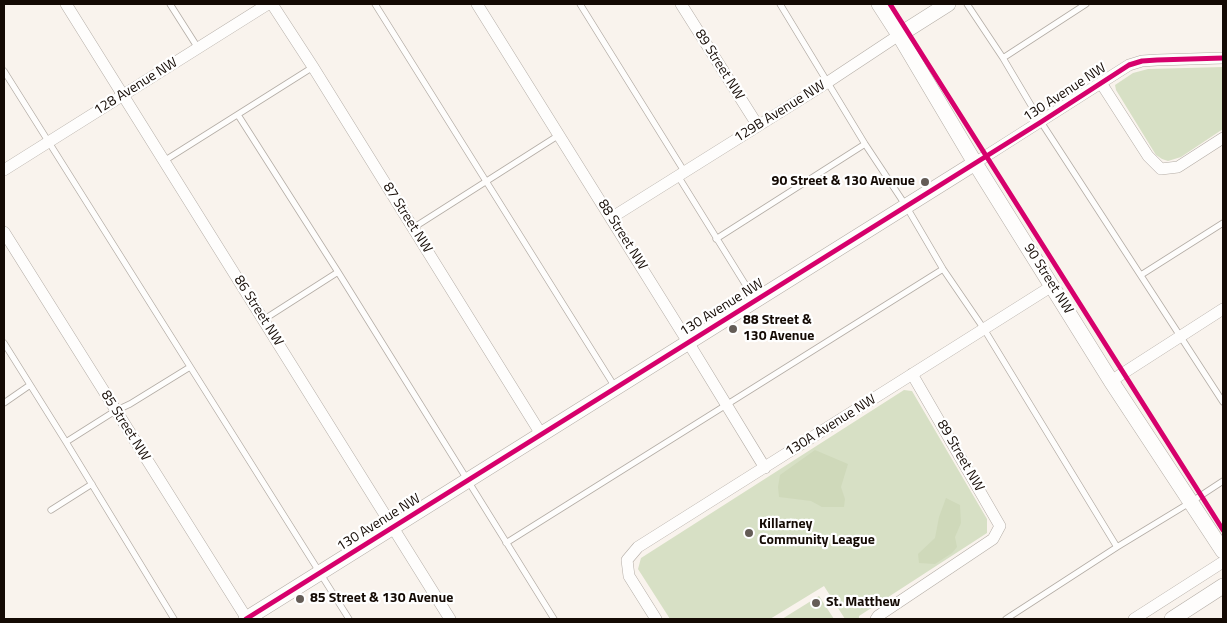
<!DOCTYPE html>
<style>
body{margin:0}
#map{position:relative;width:1227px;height:623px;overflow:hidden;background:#f9f3ed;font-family:"Titillium Web",sans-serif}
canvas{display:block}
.frame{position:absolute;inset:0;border:5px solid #140a04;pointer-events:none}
</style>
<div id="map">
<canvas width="1227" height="623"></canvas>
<div class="frame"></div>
</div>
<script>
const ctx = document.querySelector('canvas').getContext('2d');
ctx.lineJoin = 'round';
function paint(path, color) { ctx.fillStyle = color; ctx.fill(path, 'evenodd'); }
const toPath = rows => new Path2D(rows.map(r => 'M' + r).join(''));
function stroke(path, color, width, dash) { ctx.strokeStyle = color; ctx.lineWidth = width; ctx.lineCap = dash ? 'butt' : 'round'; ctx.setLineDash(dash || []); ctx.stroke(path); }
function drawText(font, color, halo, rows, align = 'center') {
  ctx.font = font + ' "Titillium Web",sans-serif'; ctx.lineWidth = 4.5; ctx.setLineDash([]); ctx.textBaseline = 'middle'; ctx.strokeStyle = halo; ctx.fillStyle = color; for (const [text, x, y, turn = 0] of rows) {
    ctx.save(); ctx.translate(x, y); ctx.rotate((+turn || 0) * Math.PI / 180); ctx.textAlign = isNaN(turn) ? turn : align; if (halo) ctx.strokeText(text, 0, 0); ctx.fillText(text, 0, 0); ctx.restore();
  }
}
const green = toPath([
 [1223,67,1223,129,1181,157,1168,161,1162,159,1156,155,1116,90,1115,85,1133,73,1148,69],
 [904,390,912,391,987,519,987,533,859,616,859,619,845,619,824,586,770,619,670,619,638,569,641,558],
 [819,596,834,619,782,619]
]);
const forest = toPath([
 [815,450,848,464,841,487,845,499,844,507,822,507,811,501,779,497,778,487,780,475],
 [946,498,960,505,961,523,955,537,957,547,952,553,935,564,919,563,918,554,935,538,939,517]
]);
const service = toPath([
 [170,4,198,48],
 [375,4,615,387],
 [580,4,684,171],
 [780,4,865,144,906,206,943,269,984,329,1117,547],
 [967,4,1003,58,1041,122,1223,402],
 [1003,58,1086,4],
 [4,71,349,619],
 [238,115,338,272,554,619],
 [164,161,313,67],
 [678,176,755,300],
 [413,228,559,135],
 [716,239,865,144],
 [1141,275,1223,223],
 [263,320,338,272],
 [4,343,66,442,174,619],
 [4,403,30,385],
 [66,442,115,411,130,404,190,367],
 [51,510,92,484],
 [506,543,943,269],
 [1006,619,1117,547,1191,502,1223,481]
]);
const minor = toPath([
 [66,4,450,619],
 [272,4,313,67,541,434],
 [477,4,688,342,765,468],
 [681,4,758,126],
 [1101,83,1148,156,1161,169,1178,167,1223,138],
 [975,163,1129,65,1142,61,1157,60,1223,58],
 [4,170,268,4],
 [611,218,828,82,899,35],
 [4,232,247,619],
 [1111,381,1223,309],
 [656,619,629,576,627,560,638,547,1052,286],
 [876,619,878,616,993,539,1000,526,912,374],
 [1134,619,1223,562]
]);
const tertiary = toPath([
 [879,4,899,35,975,163,1111,381,1223,551],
 [899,35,948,4],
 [246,619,975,163],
 [1172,619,1223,586]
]);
const cycleway = toPath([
 [890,4,1223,530],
 [246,619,1041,122,1129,65,1142,61,1157,60,1223,58]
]);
const markers = [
 [925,182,5,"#645c56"],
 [733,329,5,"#645c56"],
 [749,533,5,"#645c56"],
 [300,599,5,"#645c56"],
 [816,603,5,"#645c56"]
];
const streetNames = [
 ["89 Street NW",719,65,58],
 ["128 Avenue NW",136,87,-32],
 ["130 Avenue NW",1065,93,-33],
 ["129B Avenue NW",780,112,-32],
 ["87 Street NW",407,218,58],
 ["88 Street NW",622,235,58],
 ["90 Street NW",1048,279,58],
 ["130 Avenue NW",722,308,-32],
 ["86 Street NW",258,311,58],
 ["85 Street NW",125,426,58],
 ["130A Avenue NW",831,426,-32],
 ["89 Street NW",960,456,60],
 ["130 Avenue NW",379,523,-32]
];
const poiNames = [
 ["90 Street & 130 Avenue",915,182,"right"],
 ["88 Street &",743,321],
 ["130 Avenue",743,337],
 ["Killarney",759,525],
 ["Community League",759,541],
 ["85 Street & 130 Avenue",310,599],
 ["St. Matthew",826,603]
];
paint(green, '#d7e0c5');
paint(forest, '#cfd9ba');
stroke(service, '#b3aca5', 7);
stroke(minor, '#b3aca5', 12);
stroke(tertiary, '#b3aca5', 16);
stroke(service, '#fefdfc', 5.5);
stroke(minor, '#fefdfc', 11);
stroke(tertiary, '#fefdfc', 15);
stroke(cycleway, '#d6006c', 5);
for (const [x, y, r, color] of markers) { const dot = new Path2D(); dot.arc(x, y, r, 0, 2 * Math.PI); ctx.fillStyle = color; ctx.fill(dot); stroke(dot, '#fff', 2); }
drawText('14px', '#140a04', '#fff', streetNames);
drawText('bold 14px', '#140a04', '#fff', poiNames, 'left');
</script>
